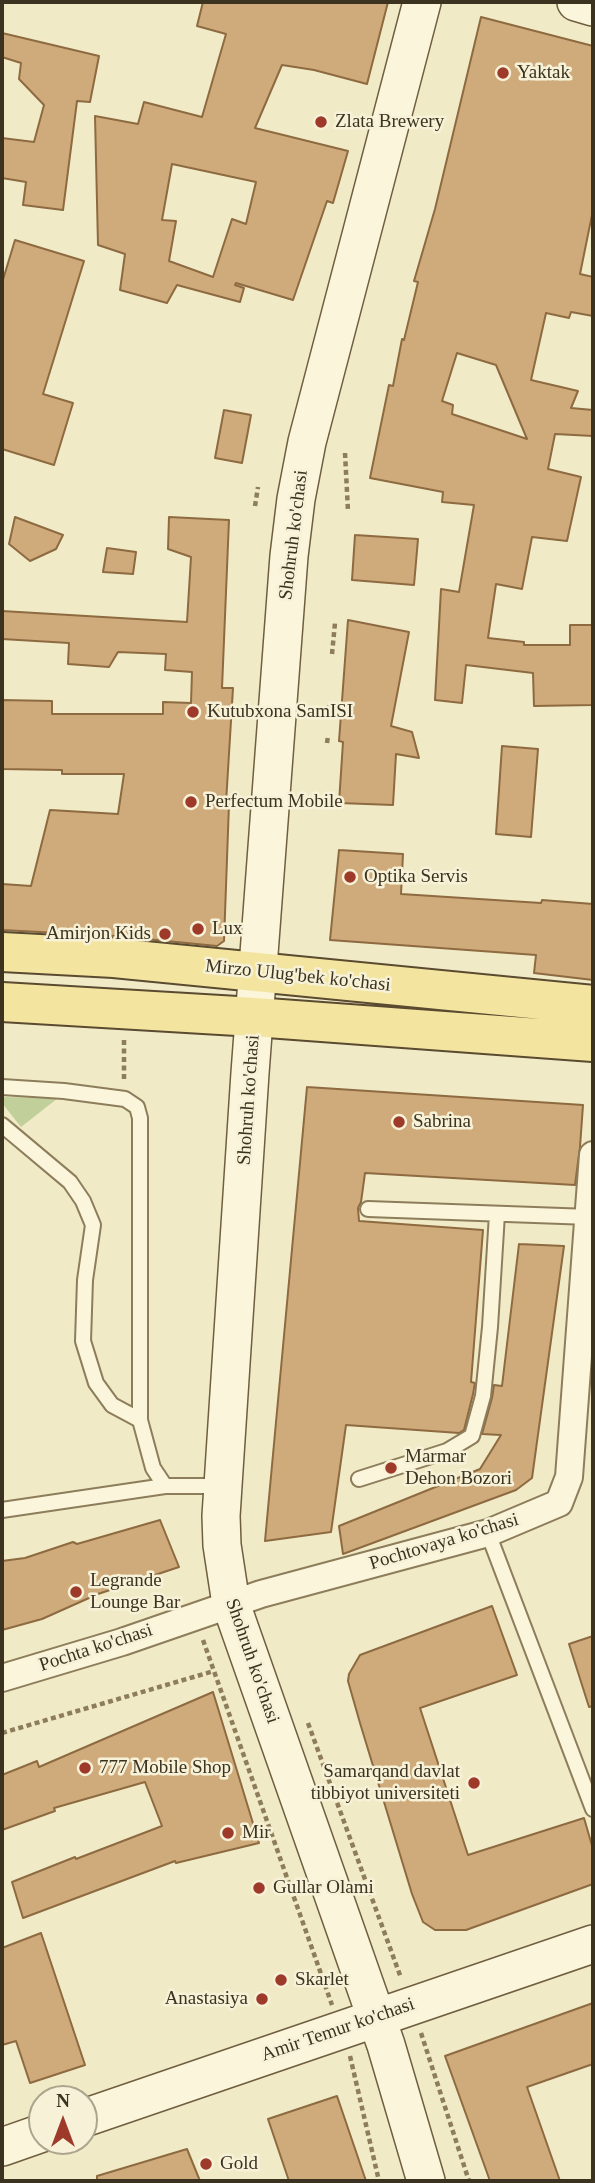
<!DOCTYPE html>
<style>
body{margin:0}
#map{position:relative;width:595px;height:2183px;overflow:hidden;background:#f0eac7;font-family:Georgia,serif}
canvas{display:block}
.frame{position:absolute;inset:0;border:4px solid #3c3220;pointer-events:none}
.north{position:absolute;left:28px;top:2085px;width:70px;height:70px;box-sizing:border-box;background:#f7f2d7;border:2px solid #aca58e;border-radius:50%;rotate:0deg;font-size:19px;font-weight:700;line-height:28px;text-align:center;color:#3c3220}
.north::after{content:'';display:block;margin:auto;width:24px;height:32px;background:#9e3a29;clip-path:polygon(50% 0,100% 100%,50% 72%,0 100%)}
</style>
<div id="map">
<canvas width="595" height="2183"></canvas>
<div class="frame"></div>
<div class="north">N</div>
</div>
<script>
const ctx = document.querySelector('canvas').getContext('2d');
ctx.lineJoin = 'round';
function paint(path, color) { ctx.fillStyle = color; ctx.fill(path, 'evenodd'); }
const toPath = rows => new Path2D(rows.map(r => 'M' + r).join(''));
function stroke(path, color, width, dash) { ctx.strokeStyle = color; ctx.lineWidth = width; ctx.lineCap = dash ? 'butt' : 'round'; ctx.setLineDash(dash || []); ctx.stroke(path); }
function drawText(font, color, halo, rows, align = 'center') {
  ctx.font = font + ' Georgia,serif'; ctx.lineWidth = 5; ctx.setLineDash([]); ctx.textBaseline = 'middle'; ctx.strokeStyle = halo; ctx.fillStyle = color; for (const [text, x, y, turn = 0] of rows) {
    ctx.save(); ctx.translate(x, y); ctx.rotate((+turn || 0) * Math.PI / 180); ctx.textAlign = isNaN(turn) ? turn : align; if (halo) ctx.strokeText(text, 0, 0); ctx.fillText(text, 0, 0); ctx.restore();
  }
}
const green = toPath([
 [2,1097,58,1098,21,1127,2,1103]
]);
const building = toPath([
 [203,2,388,2,367,84,314,70,282,65,255,128,348,151,333,203,327,201,293,300,236,283,235,285,244,288,240,302,177,285,167,303,120,290,125,254,98,245,95,116,138,124,144,102,202,117,226,34,197,26,203,2],
 [172,164,256,182,246,224,232,219,213,277,169,261,176,221,162,220,172,164],
 [481,17,593,46,593,210,580,274,593,277,593,316,571,312,569,318,546,313,531,380,578,391,571,408,593,410,593,436,555,434,548,469,581,477,567,541,532,537,522,589,496,584,488,638,524,642,524,645,570,645,570,625,593,625,593,705,534,706,533,673,466,665,462,703,435,700,441,589,459,592,474,505,442,502,443,492,370,478,389,385,393,386,402,339,404,340,418,282,414,281,435,209,481,17],
 [457,353,496,365,527,439,452,414,453,405,442,401,457,353],
 [2,33,99,56,90,102,77,101,63,210,23,205,26,182,2,178,2,138,34,142,44,105,19,79,21,63,2,57,2,33],
 [15,240,84,261,43,394,73,403,54,465,2,449,2,283,15,240],
 [224,410,251,415,242,463,215,458,224,410],
 [15,517,63,535,56,549,30,561,9,544,15,517],
 [169,517,229,520,222,688,233,688,226,803,229,804,224,941,217,946,115,936,2,930,2,884,31,886,50,810,118,814,124,774,62,774,62,770,2,769,2,700,52,701,52,714,163,714,163,702,191,703,192,672,165,670,166,654,118,652,109,667,68,664,69,643,2,639,2,611,187,622,191,557,168,549,169,517],
 [355,535,418,539,414,585,352,580,355,535],
 [107,548,136,552,133,574,103,572,107,548],
 [348,620,409,632,391,726,412,732,419,758,396,754,393,805,339,803,343,742,339,741,348,620],
 [502,746,538,749,531,837,496,834,502,746],
 [339,850,403,854,401,894,541,903,542,900,593,904,593,980,534,973,536,955,330,940,339,850],
 [307,1087,583,1105,580,1147,575,1185,365,1173,361,1202,358,1208,359,1221,483,1230,471,1382,475,1383,473,1394,464,1430,459,1433,346,1425,331,1532,265,1541,307,1087],
 [519,1244,564,1246,532,1478,516,1490,343,1554,339,1526,480,1469,501,1435,482,1434,492,1398,494,1385,502,1386,519,1244],
 [160,1520,179,1567,98,1594,42,1619,2,1630,2,1561,25,1558,73,1542,77,1544,160,1520],
 [492,1606,517,1675,420,1708,468,1855,584,1818,593,1849,593,1884,466,1930,435,1930,423,1922,412,1894,360,1723,348,1681,349,1674,360,1655,492,1606],
 [593,1636,593,1706,589,1707,569,1644,593,1636],
 [213,1692,259,1843,176,1863,175,1861,23,1918,12,1882,75,1857,76,1859,162,1826,145,1782,54,1808,55,1811,2,1830,2,1775,37,1761,39,1767,213,1692],
 [41,1933,85,2065,30,2083,16,2041,2,2045,2,1948,41,1933],
 [593,2003,593,2064,527,2087,560,2181,490,2181,445,2056,593,2003],
 [337,2096,366,2181,289,2181,268,2119,337,2096],
 [187,2149,200,2181,97,2181,97,2176,187,2149]
]);
const path = toPath([
 [345,453,348,511],
 [255,506,258,487],
 [332,654,335,623],
 [329,710,329,703],
 [327,743,328,736],
 [124,1040,124,1081],
 [203,1640,332,2005],
 [308,1723,401,1978],
 [2,1733,214,1671],
 [421,2033,469,2181],
 [350,2056,379,2181]
]);
const lane = toPath([
 [2,1087,64,1091,125,1099,137,1107,140,1118,140,1420,153,1468,165,1486],
 [2,1125,70,1182,83,1201,93,1225,85,1280,83,1341,96,1383,112,1405,140,1420],
 [368,1209,590,1217],
 [359,1479,447,1451,472,1436,483,1396,490,1327,497,1214],
 [2,1510,165,1486,221,1486],
 [488,1533,593,1809]
]);
const street = toPath([
 [2,1678,122,1642,261,1594,488,1533,559,1503,569,1477,593,1155]
]);
const secondary = toPath([
 [422,2,307,442,296,499,289,556,250,1073,221,1516,222,1545,231,1604,386,2045,426,2181],
 [576,2,593,7],
 [84,2118,593,1944],
 [2,2147,42,2133]
]);
const primary = toPath([
 [2,952,114,958,593,1005],
 [2,1002,254,1017,593,1042]
]);
const markers = [
 [503,73,7,"#9e3a29"],
 [321,122,7,"#9e3a29"],
 [193,712,7,"#9e3a29"],
 [191,802,7,"#9e3a29"],
 [350,877,7,"#9e3a29"],
 [198,929,7,"#9e3a29"],
 [165,934,7,"#9e3a29"],
 [399,1122,7,"#9e3a29"],
 [391,1468,7,"#9e3a29"],
 [76,1592,7,"#9e3a29"],
 [85,1768,7,"#9e3a29"],
 [474,1783,7,"#9e3a29"],
 [228,1833,7,"#9e3a29"],
 [259,1888,7,"#9e3a29"],
 [281,1980,7,"#9e3a29"],
 [262,1999,7,"#9e3a29"],
 [206,2164,7,"#9e3a29"]
];
const poiNames = [
 ["Yaktak",517,73],
 ["Zlata Brewery",335,122],
 ["Kutubxona SamISI",207,712],
 ["Perfectum Mobile",205,802],
 ["Optika Servis",364,877],
 ["Lux",212,929],
 ["Amirjon Kids",151,934,"right"],
 ["Sabrina",413,1122],
 ["Marmar",405,1457],
 ["Dehon Bozori",405,1479],
 ["Legrande",90,1581],
 ["Lounge Bar",90,1603],
 ["777 Mobile Shop",99,1768],
 ["Samarqand davlat",460,1772,"right"],
 ["tibbiyot universiteti",460,1794,"right"],
 ["Mir",242,1833],
 ["Gullar Olami",273,1888],
 ["Skarlet",295,1980],
 ["Anastasiya",248,1999,"right"],
 ["Gold",220,2164]
];
const streetNames = [
 ["Shohruh ko'chasi",294,535,-83],
 ["Mirzo Ulug'bek ko'chasi",298,976,6],
 ["Shohruh ko'chasi",249,1100,-86],
 ["Pochtovaya ko'chasi",444,1542,-17],
 ["Pochta ko'chasi",96,1648,-18],
 ["Shohruh ko'chasi",252,1661,71],
 ["Amir Temur ko'chasi",338,2030,-19]
];
paint(green, '#c1cf9a');
paint(building, '#cfab7c');
stroke(building, '#8d6a40', 2);
stroke(lane, '#8d7d5b', 18);
stroke(street, '#8d7d5b', 30);
stroke(secondary, '#6f5e3f', 40);
stroke(primary, '#5a4a30', 42);
stroke(path, '#8d7d5b', 4.5, [5, 3.5]);
stroke(lane, '#faf5db', 14);
stroke(street, '#faf5db', 26);
stroke(secondary, '#faf5db', 37);
stroke(primary, '#f3e59f', 38);
for (const [x, y, r, color] of markers) { const dot = new Path2D(); dot.arc(x, y, r, 0, 2 * Math.PI); ctx.fillStyle = color; ctx.fill(dot); stroke(dot, '#f7f2d7', 2.5); }
drawText('19px', '#3c3220', '#f7f2d7', poiNames, 'left');
drawText('19px', '#3c3220', '#f7f2d7', streetNames);
</script>
